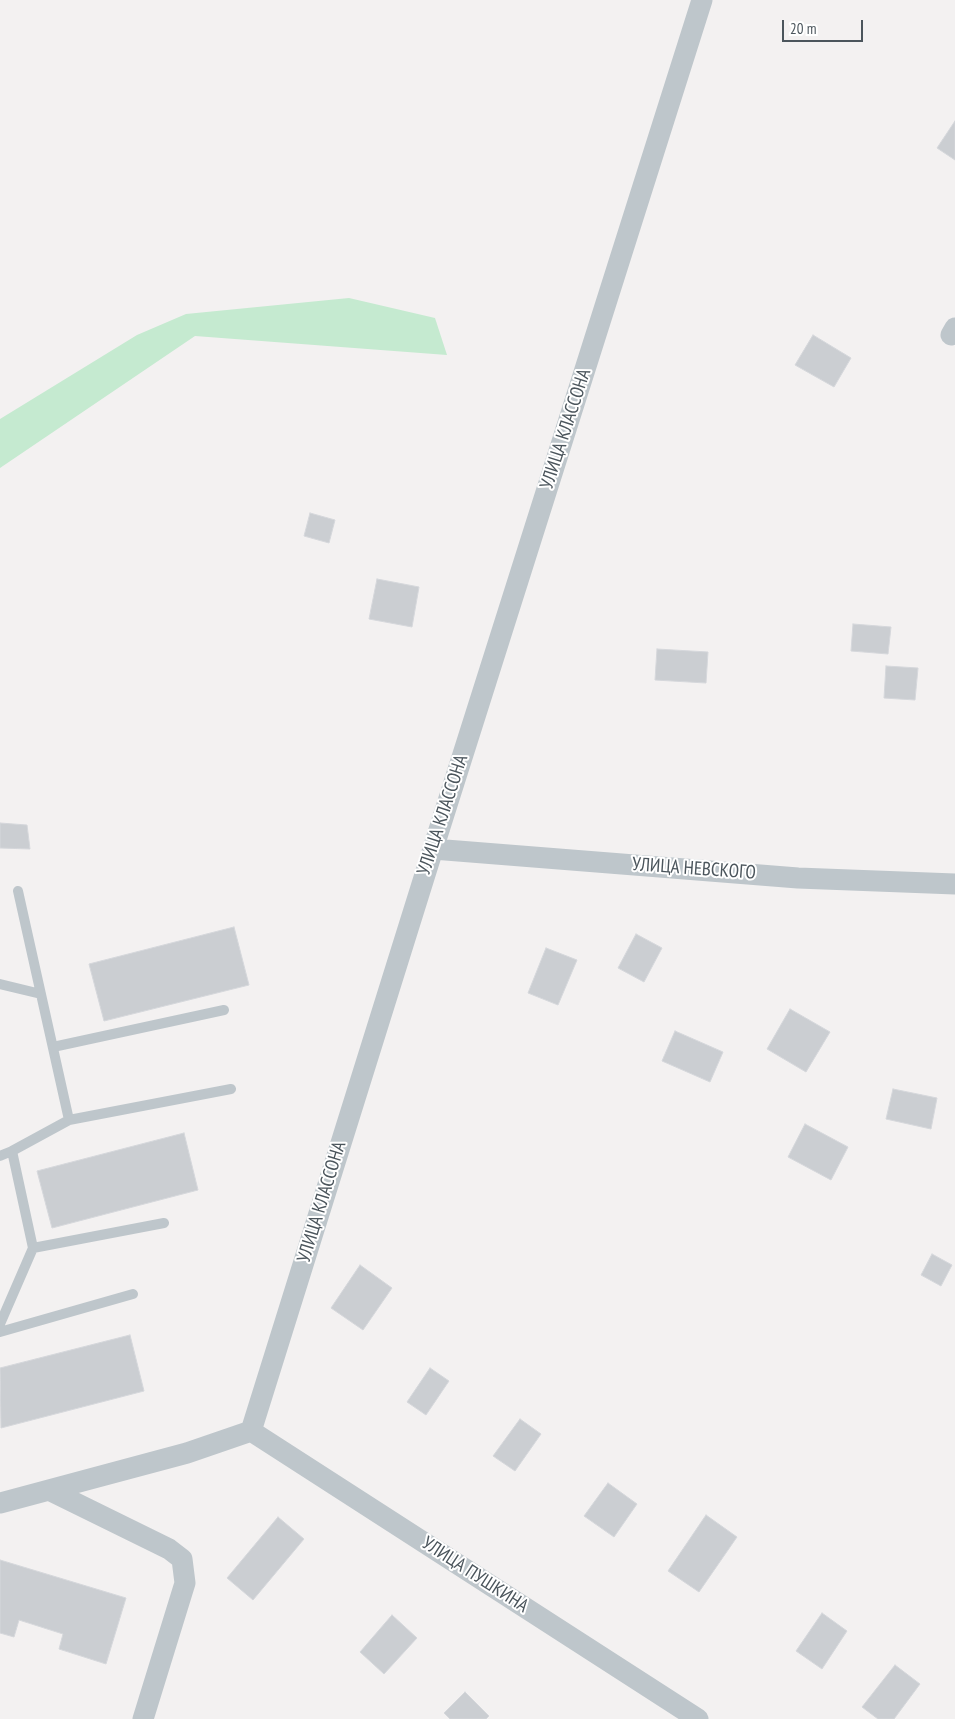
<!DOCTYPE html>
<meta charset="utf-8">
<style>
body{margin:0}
#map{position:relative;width:955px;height:1719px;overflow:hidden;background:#f3f1f1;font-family:"PT Sans Narrow",sans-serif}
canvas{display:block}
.scale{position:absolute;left:782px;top:20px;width:81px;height:22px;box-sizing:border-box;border:2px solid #4b555c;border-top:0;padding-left:6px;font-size:15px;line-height:18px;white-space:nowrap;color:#4b555c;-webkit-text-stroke:4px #fff;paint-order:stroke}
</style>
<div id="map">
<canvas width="955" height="1719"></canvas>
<div class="scale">20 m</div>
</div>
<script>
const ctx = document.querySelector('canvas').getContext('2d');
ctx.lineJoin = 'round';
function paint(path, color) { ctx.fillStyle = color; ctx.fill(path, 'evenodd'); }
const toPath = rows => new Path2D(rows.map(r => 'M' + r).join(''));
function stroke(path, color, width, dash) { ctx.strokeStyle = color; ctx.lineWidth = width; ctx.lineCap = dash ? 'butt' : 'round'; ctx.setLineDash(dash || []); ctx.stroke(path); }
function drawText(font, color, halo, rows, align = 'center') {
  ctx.font = font + ' "PT Sans Narrow",sans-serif'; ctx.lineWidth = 4; ctx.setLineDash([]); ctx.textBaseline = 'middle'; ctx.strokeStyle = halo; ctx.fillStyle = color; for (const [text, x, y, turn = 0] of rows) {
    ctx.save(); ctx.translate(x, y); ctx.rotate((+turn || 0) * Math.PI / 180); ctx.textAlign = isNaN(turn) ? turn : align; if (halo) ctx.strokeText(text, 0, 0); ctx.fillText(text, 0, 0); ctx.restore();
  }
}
const green = toPath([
 [349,298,435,318,447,355,195,336,0,468,0,419,137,335,186,314]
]);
const building = toPath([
 [955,121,955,160,937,148,955,121],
 [813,335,851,358,834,387,795,365,813,335],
 [310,513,335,520,329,543,304,536,310,513],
 [377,579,419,587,412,627,369,619,377,579],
 [853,624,891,627,888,654,851,651,853,624],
 [657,649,708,652,706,683,655,680,657,649],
 [886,666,918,668,915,700,884,698,886,666],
 [0,823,27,825,30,849,0,848,0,823],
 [234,927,249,985,104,1021,89,964,234,927],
 [636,934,662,948,644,982,618,968,636,934],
 [546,948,577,960,558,1005,528,993,546,948],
 [790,1009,830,1032,806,1072,767,1049,790,1009],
 [675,1031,723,1052,710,1082,662,1061,675,1031],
 [893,1089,937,1098,931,1129,886,1119,893,1089],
 [805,1124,848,1147,831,1180,788,1157,805,1124],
 [184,1133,198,1190,52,1228,37,1171,184,1133],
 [932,1254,952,1265,941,1286,921,1275,932,1254],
 [360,1265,392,1288,363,1330,331,1308,360,1265],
 [130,1335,144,1391,1,1428,0,1368,130,1335],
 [430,1368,449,1381,426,1415,407,1402,430,1368],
 [520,1419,541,1434,515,1471,493,1456,520,1419],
 [608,1483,637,1504,614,1537,584,1516,608,1483],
 [706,1515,737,1537,699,1592,668,1571,706,1515],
 [278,1517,304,1539,253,1600,227,1578,278,1517],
 [0,1560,126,1598,106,1664,59,1649,63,1634,19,1620,14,1637,0,1633,0,1560],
 [822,1613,847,1631,822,1669,796,1651,822,1613],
 [392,1615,417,1638,384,1674,360,1652,392,1615],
 [895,1665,920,1684,894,1719,878,1719,862,1707,895,1665],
 [465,1692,489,1716,486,1719,450,1719,444,1713,465,1692]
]);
const service = toPath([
 [18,891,69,1120],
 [0,984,41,994],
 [53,1047,224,1010],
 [12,1151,69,1120,231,1089],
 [0,1156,12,1151,33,1248,164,1223],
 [0,1324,33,1248],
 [0,1332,133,1294]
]);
const minor = toPath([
 [951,335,955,328],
 [433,849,798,878,955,884],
 [251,1431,433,849,702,0],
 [251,1431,698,1719],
 [49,1490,169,1549,182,1559,185,1583,143,1719],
 [0,1503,187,1453,251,1431]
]);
const streetNames = [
 ["УЛИЦА КЛАССОНА",566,429,-72],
 ["УЛИЦА КЛАССОНА",443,815,-72],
 ["УЛИЦА НЕВСКОГО",694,869,4],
 ["УЛИЦА КЛАССОНА",322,1202,-73],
 ["УЛИЦА ПУШКИНА",475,1575,33]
];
paint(green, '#c5ead0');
paint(building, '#cbced2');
stroke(building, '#d5d7db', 1);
stroke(service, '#bec6cb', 10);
stroke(minor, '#bec6cb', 21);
drawText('19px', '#4b555c', '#fff', streetNames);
</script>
